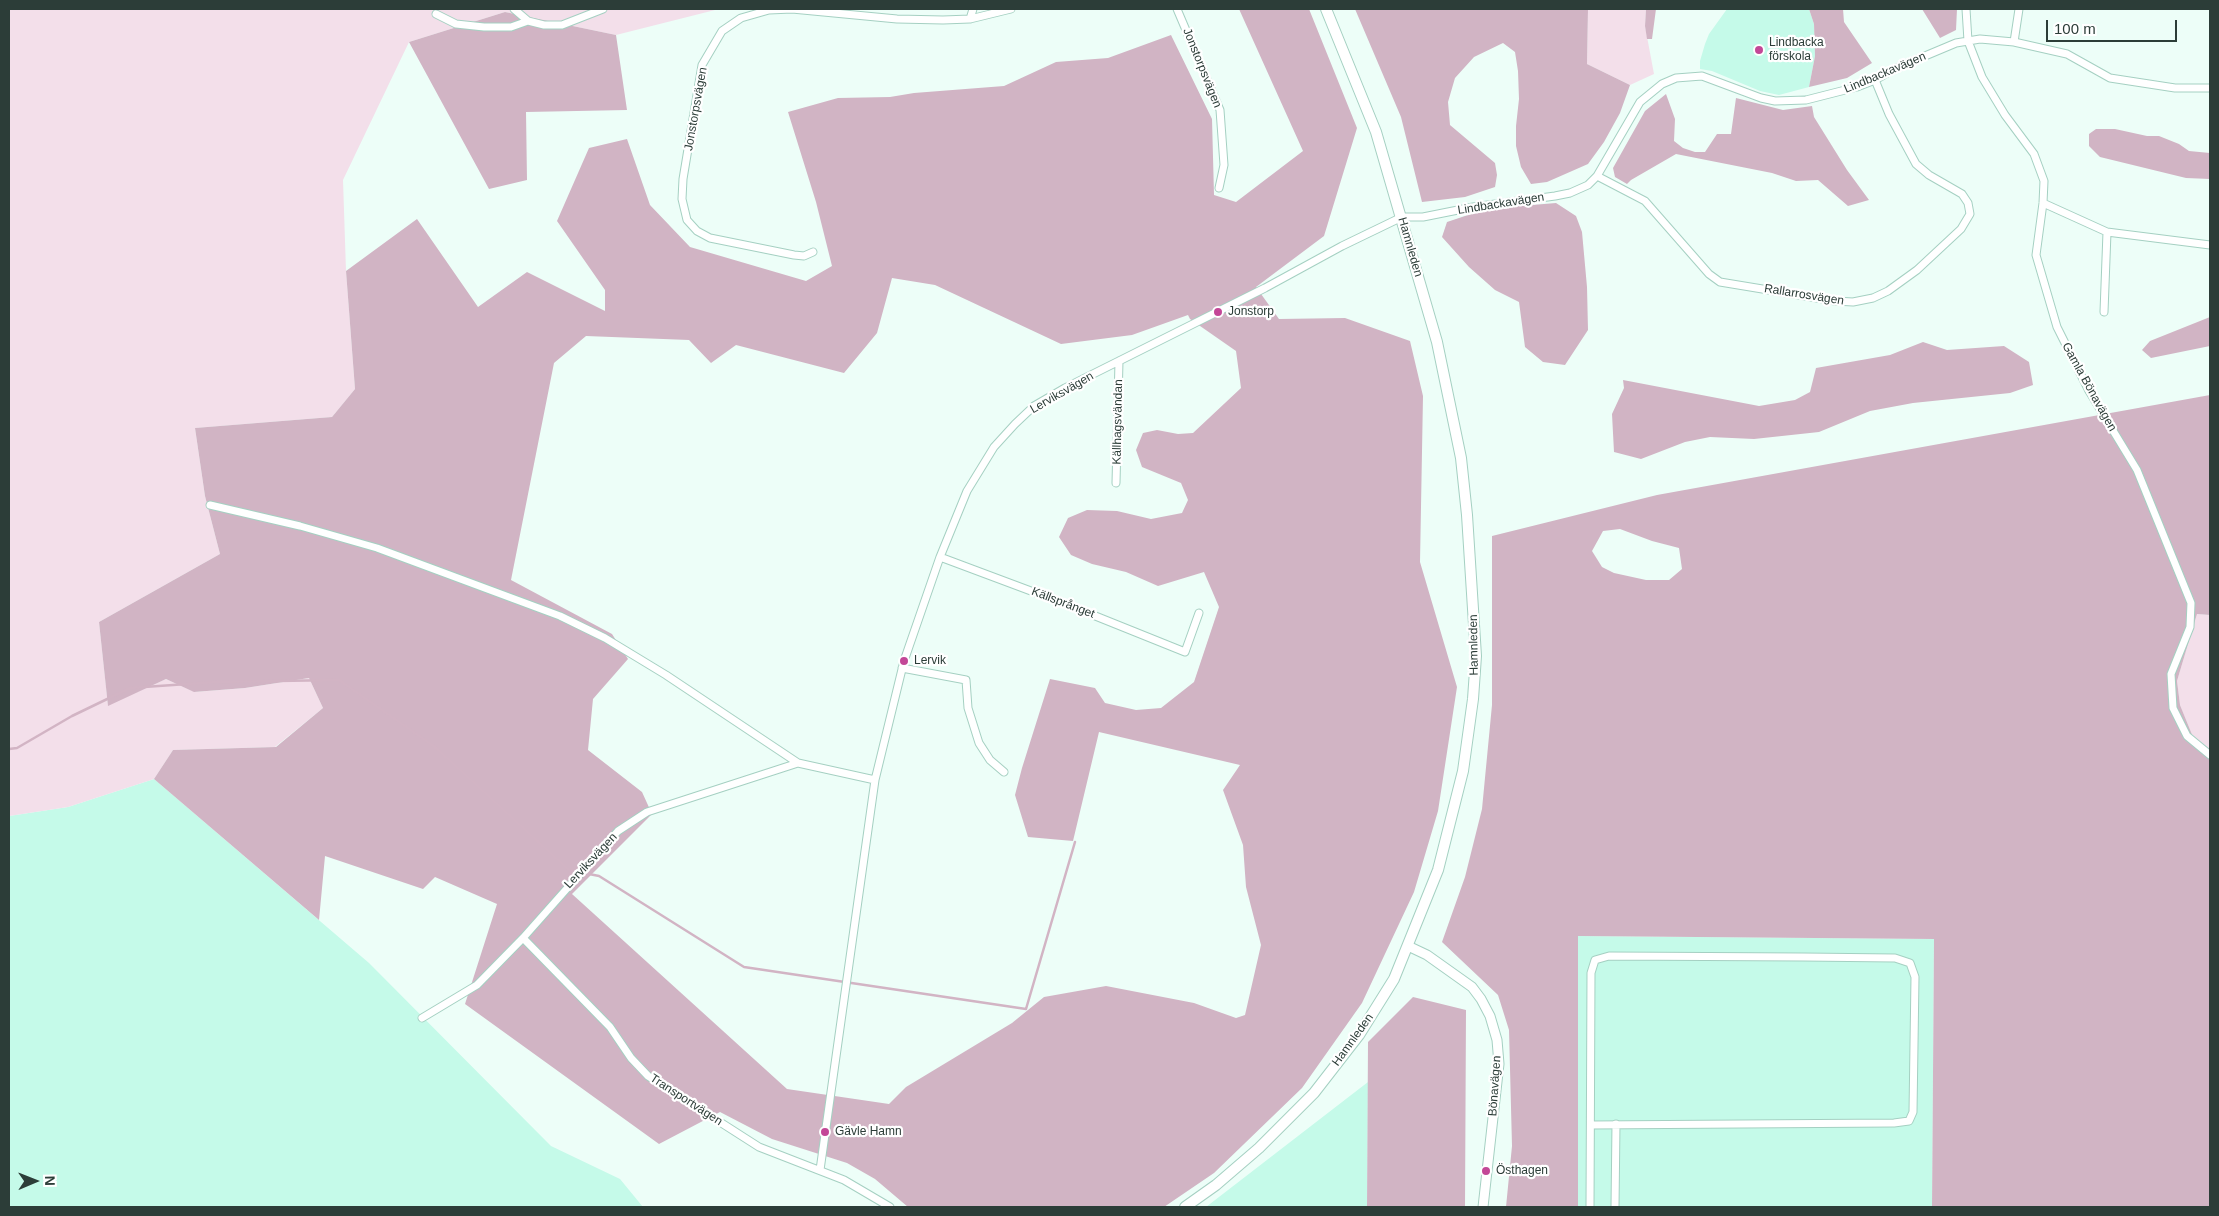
<!DOCTYPE html>
<meta charset="utf-8">
<style>
body{margin:0}
#map{position:relative;width:2219px;height:1216px;overflow:hidden;background:#edfef8;font-family:Helvetica,sans-serif}
canvas{display:block}
.frame{position:absolute;inset:0;border:10px solid #2c3d38;pointer-events:none}
.north{position:absolute;left:10px;top:1156px;width:50px;height:50px;-webkit-text-stroke:4px #fff;paint-order:stroke;rotate:89deg;font-size:14px;font-weight:700;line-height:20px;text-align:center;color:#2c3d38}
.north::after{content:'';display:block;margin:auto;width:18px;height:22px;background:#2c3d38;clip-path:polygon(50% 0,100% 100%,50% 72%,0 100%)}
.scale{position:absolute;left:2046px;top:20px;width:131px;height:22px;box-sizing:border-box;border:2px solid #2c3d38;border-top:0;padding-left:6px;font-size:15px;line-height:18px;white-space:nowrap;color:#2c3d38;-webkit-text-stroke:4px #fff;paint-order:stroke}
</style>
<div id="map">
<canvas width="2219" height="1216"></canvas>
<div class="frame"></div>
<div class="north">N</div>
<div class="scale">100 m</div>
</div>
<script>
const ctx = document.querySelector('canvas').getContext('2d');
ctx.lineJoin = 'round';
function paint(path, color) { ctx.fillStyle = color; ctx.fill(path, 'evenodd'); }
const toPath = rows => new Path2D(rows.map(r => 'M' + r).join(''));
function stroke(path, color, width, dash) { ctx.strokeStyle = color; ctx.lineWidth = width; ctx.lineCap = dash ? 'butt' : 'round'; ctx.setLineDash(dash || []); ctx.stroke(path); }
function drawText(font, color, halo, rows, align = 'center') {
  ctx.font = font + ' Helvetica,sans-serif'; ctx.lineWidth = 4.5; ctx.setLineDash([]); ctx.textBaseline = 'middle'; ctx.strokeStyle = halo; ctx.fillStyle = color; for (const [text, x, y, turn = 0] of rows) {
    ctx.save(); ctx.translate(x, y); ctx.rotate((+turn || 0) * Math.PI / 180); ctx.textAlign = isNaN(turn) ? turn : align; if (halo) ctx.strokeText(text, 0, 0); ctx.fillText(text, 0, 0); ctx.restore();
  }
}
const built = toPath([
 [1727,9,1809,9,1814,24,1815,56,1809,87,1779,95,1760,91,1712,71,1700,69,1700,61,1705,44,1709,34],
 [154,779,369,963,551,1146,620,1179,643,1207,9,1207,9,816,68,807],
 [1577,936,1934,939,1932,1207,1578,1207],
 [1368,1082,1367,1207,1206,1207]
]);
const green = toPath([
 [9,9,719,9,616,35,505,12,409,42,343,180,346,271,355,389,332,417,195,428,205,496,220,554,99,622,108,705,166,679,195,692,245,688,309,678,323,708,275,747,173,750,154,779,68,807,9,816],
 [1588,9,1646,9,1645,26,1654,74,1630,85,1587,64],
 [2197,614,2210,615,2210,750,2193,737,2180,705,2177,681]
]);
const forest = toPath([
 [1239,9,1309,9,1357,128,1324,236,1256,287,1279,319,1345,318,1410,341,1423,396,1420,562,1457,687,1438,811,1414,892,1362,1003,1302,1088,1214,1173,1164,1207,908,1207,875,1179,847,1163,772,1139,720,1112,659,1144,465,1004,497,904,435,877,423,889,325,856,319,920,154,779,173,750,276,747,323,708,309,678,245,688,194,692,166,679,108,706,99,622,220,554,205,496,195,428,332,417,355,389,346,271,417,219,478,307,527,272,605,311,605,290,557,221,589,148,627,139,650,205,690,247,806,281,832,266,816,202,788,112,838,98,890,97,914,93,1004,86,1056,62,1108,58,1171,35,1212,119,1214,195,1236,202,1303,151],
 [892,278,935,285,1061,344,1132,335,1188,315,1190,319,1236,351,1241,388,1193,433,1178,434,1157,430,1143,433,1136,450,1142,467,1181,483,1188,500,1182,513,1151,519,1117,511,1087,510,1068,518,1059,537,1071,555,1092,564,1126,572,1158,586,1204,572,1219,607,1194,682,1161,708,1136,710,1105,703,1095,688,1050,679,1022,768,1015,795,1028,837,1073,841,1099,732,1240,765,1223,790,1243,845,1246,887,1261,945,1245,1015,1236,1018,1194,1003,1106,986,1044,997,1012,1023,906,1087,889,1104,787,1089,572,894,652,814,642,792,588,750,593,699,628,659,612,634,511,580,554,363,586,336,689,340,711,363,736,345,844,373,877,333],
 [1355,9,1588,9,1587,64,1630,85,1620,113,1604,142,1588,164,1547,182,1531,184,1521,167,1516,146,1516,126,1519,99,1518,71,1515,52,1503,43,1474,57,1455,78,1448,102,1450,125,1495,163,1497,175,1495,187,1465,197,1422,202,1401,117],
 [1646,9,1656,9,1652,39,1647,39,1645,26],
 [1809,9,1843,9,1844,22,1872,63,1847,78,1809,87,1815,56,1814,24],
 [1922,9,1957,9,1956,30,1940,38],
 [505,12,616,35,627,110,526,112,527,180,489,189,409,42],
 [1666,94,1675,119,1674,141,1683,148,1695,152,1705,152,1717,134,1731,134,1736,98,1783,110,1812,106,1814,117,1847,170,1869,200,1848,206,1818,180,1796,181,1772,173,1676,154,1631,180,1627,184,1615,177,1613,168,1645,111],
 [2096,129,2115,129,2147,136,2159,136,2179,144,2189,151,2210,153,2210,179,2186,178,2100,157,2089,146,2089,134],
 [1556,203,1576,216,1582,232,1587,287,1588,330,1565,365,1543,362,1525,347,1519,302,1495,290,1469,267,1442,237,1447,222,1465,216,1496,208],
 [2210,317,2210,346,2151,358,2142,350,2150,341],
 [1923,342,1947,350,2004,346,2029,362,2033,385,2010,393,1913,403,1870,411,1819,432,1754,439,1710,437,1685,442,1641,459,1614,452,1612,414,1624,388,1623,380,1759,406,1795,400,1810,392,1816,368,1890,355],
 [2210,395,2210,615,2197,614,2177,681,2180,705,2193,737,2210,750,2210,1207,1932,1207,1934,939,1578,936,1578,1207,1506,1207,1512,1146,1509,1030,1498,995,1442,942,1465,877,1482,809,1492,705,1492,536,1657,495],
 [1620,529,1652,541,1679,548,1682,569,1669,580,1646,580,1614,573,1602,567,1592,551,1603,531],
 [1413,997,1466,1010,1465,1207,1367,1207,1368,1042]
]);
const stream = toPath([
 [9,749,17,748,72,716,130,688,216,682,339,680,435,747,569,870,599,876,744,967,1026,1009,1075,842]
]);
const minor = toPath([
 [514,9,528,21],
 [1177,9,1220,110,1224,165,1219,188],
 [1966,9,1968,41,1982,77,2005,115,2034,154,2044,181,2043,203,2036,255,2057,327,2089,391,2137,470,2191,603,2190,627,2171,674,2173,708,2187,736,2210,755],
 [436,14,456,24,484,27,511,27,528,21,544,25,562,25,603,9],
 [970,19,973,9],
 [2014,42,2019,9],
 [1597,176,1645,201,1709,274,1720,282,1835,301,1853,302,1873,298,1888,291,1917,270,1961,229,1970,214,1968,203,1962,194,1929,175,1916,164,1889,114,1875,80],
 [2043,203,2107,232,2210,245],
 [813,252,804,256,794,255,710,238,697,231,687,220,682,199,683,179,702,65,722,31,741,18,769,10,792,9,897,19,943,20,970,19,1011,9],
 [2104,312,2107,232],
 [1116,483,1119,361],
 [210,505,300,526,377,548,560,616,605,638,666,675,798,763,875,780],
 [940,557,1063,603,1185,652,1199,613],
 [902,668,966,680,968,708,979,743,990,760,1004,772],
 [523,938,610,1027,631,1058,648,1076,759,1147,844,1180,890,1207],
 [422,1018,477,985,523,938,618,831,647,812,798,763],
 [820,1170,875,780,904,661,940,557,967,491,994,447,1015,424,1034,406,1065,388,1265,288,1342,246,1402,217,1423,217,1473,207,1555,196,1570,193,1588,185,1597,176,1640,102,1662,84,1676,78,1702,76,1761,98,1775,101,1806,100,1857,87,1875,80,1894,69,1956,43,1980,39,2014,42,2067,54,2110,78,2175,88,2210,88],
 [1590,1207,1591,973,1595,960,1609,956,1803,957,1895,958,1910,963,1915,977,1913,1112,1909,1121,1894,1123,1591,1125],
 [1615,1207,1616,1124]
]);
const tertiary = toPath([
 [1408,946,1427,955,1472,987,1481,999,1490,1016,1497,1040,1499,1064,1483,1207]
]);
const secondary = toPath([
 [1185,1207,1216,1185,1259,1148,1314,1093,1359,1035,1394,979,1438,870,1463,771,1473,699,1476,656,1467,515,1461,458,1437,342,1376,132,1326,9]
]);
const markers = [
 [1759,50,5,"#c34797"],
 [1218,312,5,"#c34797"],
 [904,661,5,"#c34797"],
 [825,1132,5,"#c34797"],
 [1486,1171,5,"#c34797"]
];
const poiNames = [
 ["Lindbacka",1769,43],
 ["förskola",1769,57],
 ["Jonstorp",1228,312],
 ["Lervik",914,661],
 ["Gävle Hamn",835,1132],
 ["Östhagen",1496,1171]
];
const streetNames = [
 ["Jonstorpsvägen",1202,68,68],
 ["Lindbackavägen",1885,73,-23],
 ["Jonstorpsvägen",696,109,-80],
 ["Lindbackavägen",1501,204,-9],
 ["Hamnleden",1410,247,74],
 ["Rallarrosvägen",1804,295,9],
 ["Gamla Bönavägen",2089,387,61],
 ["Lerviksvägen",1062,393,-30],
 ["Källhagsvändan",1118,422,-89],
 ["Källsprånget",1063,603,21],
 ["Hamnleden",1474,645,-91],
 ["Lerviksvägen",591,861,-47],
 ["Hamnleden",1353,1040,-54],
 ["Bönavägen",1495,1086,-86],
 ["Transportvägen",686,1100,33]
];
paint(built, '#c5fae9');
paint(green, '#f3dfea');
paint(forest, '#d1b4c4');
stroke(stream, '#d2b4c4', 2.5);
stroke(minor, '#a5d0c2', 9);
stroke(tertiary, '#a5d0c2', 11);
stroke(secondary, '#a5d0c2', 12);
stroke(minor, '#fff', 7);
stroke(tertiary, '#fff', 9);
stroke(secondary, '#fff', 10);
for (const [x, y, r, color] of markers) { const dot = new Path2D(); dot.arc(x, y, r, 0, 2 * Math.PI); ctx.fillStyle = color; ctx.fill(dot); stroke(dot, '#fff', 2); }
drawText('12px', '#2c3d38', '#fff', poiNames, 'left');
drawText('12px', '#2c3d38', '#fff', streetNames);
</script>
